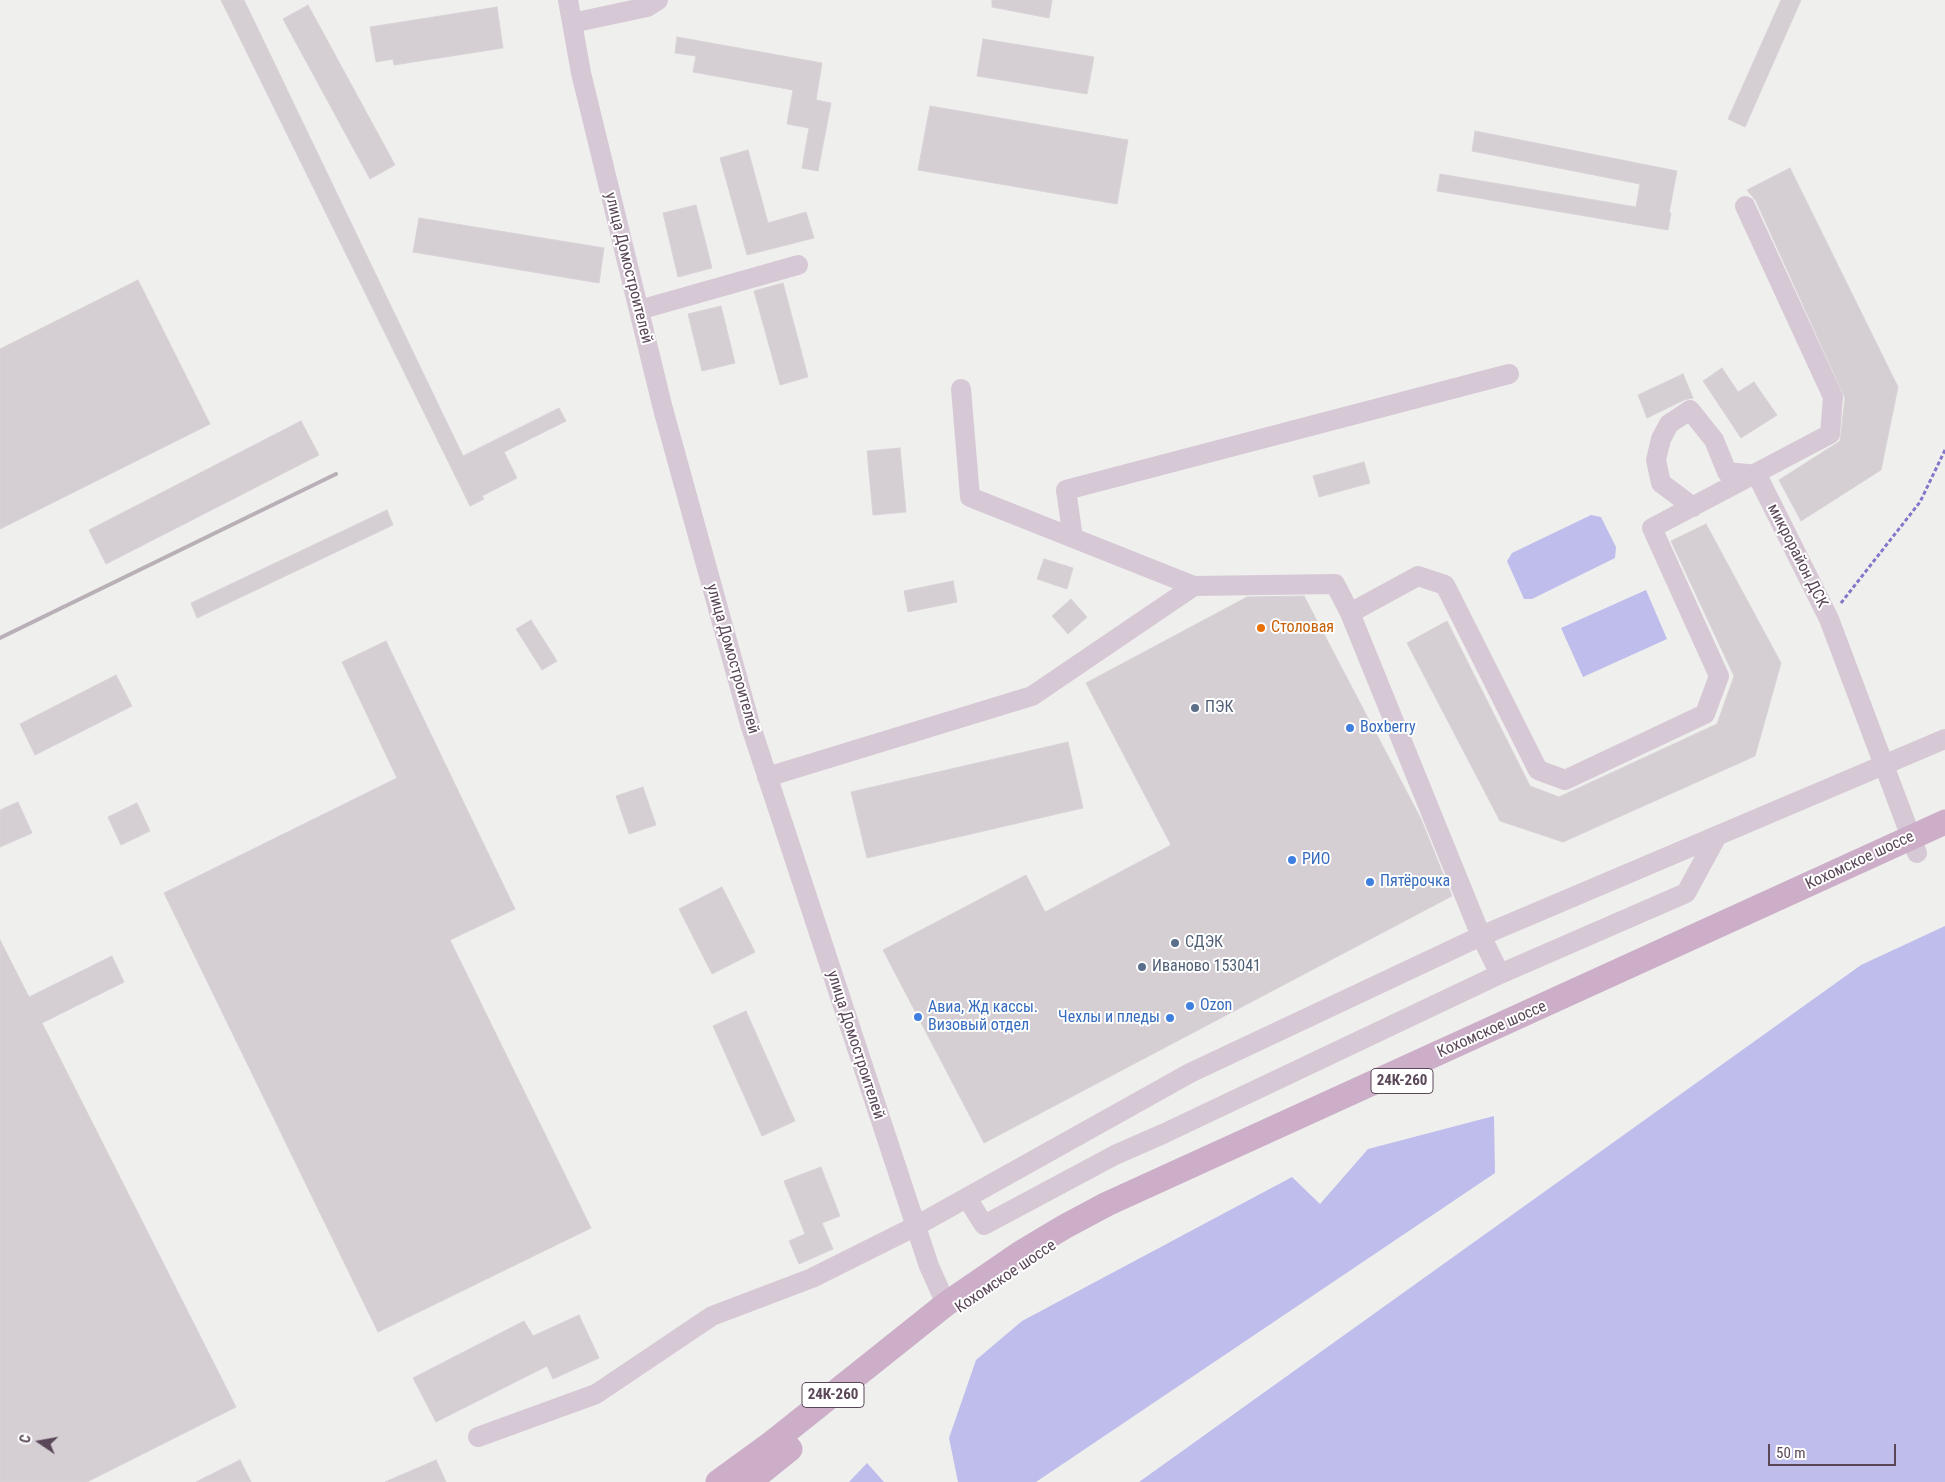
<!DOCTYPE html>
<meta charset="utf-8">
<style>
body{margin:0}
#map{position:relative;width:1945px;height:1482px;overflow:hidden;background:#eff0ee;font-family:"Roboto Condensed",sans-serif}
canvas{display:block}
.north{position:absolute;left:15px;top:1417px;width:50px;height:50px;-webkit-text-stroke:4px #fff;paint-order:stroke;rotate:282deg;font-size:14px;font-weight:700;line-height:20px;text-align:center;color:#5a4758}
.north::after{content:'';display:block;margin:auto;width:18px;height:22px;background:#5a4758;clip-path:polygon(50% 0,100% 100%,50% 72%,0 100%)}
.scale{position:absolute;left:1768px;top:1444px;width:128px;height:22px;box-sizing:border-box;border:2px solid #5a4758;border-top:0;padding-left:6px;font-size:15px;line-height:18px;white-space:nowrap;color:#5a4758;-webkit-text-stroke:4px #fff;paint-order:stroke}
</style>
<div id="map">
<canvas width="1945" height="1482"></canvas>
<div class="north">С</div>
<div class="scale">50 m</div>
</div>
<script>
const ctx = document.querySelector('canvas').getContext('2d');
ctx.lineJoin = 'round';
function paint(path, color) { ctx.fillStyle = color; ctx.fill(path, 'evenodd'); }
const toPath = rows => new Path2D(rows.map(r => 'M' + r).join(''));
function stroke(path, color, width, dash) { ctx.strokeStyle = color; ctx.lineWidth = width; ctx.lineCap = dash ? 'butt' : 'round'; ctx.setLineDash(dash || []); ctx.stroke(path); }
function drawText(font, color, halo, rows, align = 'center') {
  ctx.font = font + ' "Roboto Condensed",sans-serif'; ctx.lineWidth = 4; ctx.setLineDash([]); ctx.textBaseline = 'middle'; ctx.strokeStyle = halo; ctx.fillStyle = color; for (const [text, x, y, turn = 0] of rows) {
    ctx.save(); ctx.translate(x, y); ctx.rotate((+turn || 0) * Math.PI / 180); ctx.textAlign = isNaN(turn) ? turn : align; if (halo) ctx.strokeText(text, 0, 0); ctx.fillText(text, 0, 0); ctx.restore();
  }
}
const green = toPath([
 [1591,515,1601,517,1616,547,1615,558,1532,599,1524,599,1507,561,1512,553],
 [1646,590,1667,639,1583,677,1561,628],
 [1945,926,1945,1482,1139,1482,1861,965],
 [1494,1116,1495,1173,1036,1482,958,1482,949,1438,976,1360,1022,1321,1292,1177,1320,1204,1368,1149],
 [867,1463,884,1482,849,1482]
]);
const building = toPath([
 [221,0,244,0,463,456,559,408,566,421,504,452,517,478,482,496,484,499,470,506,221,0],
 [992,0,1052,0,1049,18,992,7,992,0],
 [1781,0,1801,0,1745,127,1728,119,1781,0],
 [308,5,395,165,370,179,283,19,308,5],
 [497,7,503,48,394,65,393,59,376,62,370,27,497,7],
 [677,37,822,63,816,100,831,103,818,171,802,168,809,128,787,124,793,90,693,72,696,56,675,53,677,37],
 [983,39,1094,57,1087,94,977,76,983,39],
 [930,106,1128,140,1117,204,918,170,930,106],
 [1475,131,1677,171,1669,213,1671,213,1668,230,1437,191,1440,174,1636,207,1640,184,1472,151,1475,131],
 [748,150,768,223,806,212,814,238,747,255,720,158,748,150],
 [1790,168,1898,387,1881,470,1801,521,1779,480,1840,441,1845,398,1756,201,1747,190,1790,168],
 [696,205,712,268,678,277,663,213,696,205],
 [419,218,604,248,599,283,413,252,419,218],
 [138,280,210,424,0,529,0,349,138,280],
 [783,283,808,377,780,385,754,291,783,283],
 [721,306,735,363,702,371,688,314,721,306],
 [1722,368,1738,392,1754,382,1777,415,1741,438,1703,381,1722,368],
 [1683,374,1693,398,1684,400,1647,418,1638,395,1683,374],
 [301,421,319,455,106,564,89,530,301,421],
 [900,448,906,512,873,515,867,451,900,448],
 [1364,462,1370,483,1319,497,1313,476,1364,462],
 [387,510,393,525,197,618,191,603,387,510],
 [1706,524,1781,663,1755,756,1563,842,1500,821,1407,643,1447,621,1530,786,1559,797,1717,724,1734,676,1671,541,1706,524],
 [1044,559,1073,568,1067,589,1037,579,1044,559],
 [953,581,957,602,908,612,904,591,953,581],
 [1304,596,1421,819,1452,896,984,1143,883,950,1026,875,1045,912,1171,845,1086,683,1247,597,1304,596],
 [1071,599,1087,617,1068,634,1052,616,1071,599],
 [531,620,557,661,542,670,516,629,531,620],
 [386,641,515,909,450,940,591,1228,378,1332,164,893,397,778,342,662,386,641],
 [116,675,132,706,35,755,20,724,116,675],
 [1068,742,1083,808,867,858,851,792,1068,742],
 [643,787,656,825,629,834,616,796,643,787],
 [18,802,32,833,0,847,0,810,18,802],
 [137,803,150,831,121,845,108,817,137,803],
 [722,887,755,952,712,974,679,909,722,887],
 [0,940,29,997,112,956,124,982,42,1023,236,1407,87,1482,0,1482,0,940],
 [746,1011,795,1121,762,1136,713,1026,746,1011],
 [821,1167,840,1216,822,1223,833,1249,799,1264,789,1241,805,1234,784,1181,821,1167],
 [579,1315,599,1358,553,1379,547,1366,436,1422,413,1378,524,1321,533,1336,579,1315],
 [240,1460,251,1482,196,1482,240,1460],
 [436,1460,446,1482,385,1482,436,1460]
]);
const path = toPath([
 [1841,603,1920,502,1945,450]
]);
const minor = toPath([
 [568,0,581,73,663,409,750,724,929,1266,946,1304],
 [572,23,647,7,658,0],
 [639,310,798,265],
 [1693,507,1661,483,1656,460,1661,439,1669,424,1690,410,1714,440,1727,472,1757,475,1829,619,1917,853],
 [1073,538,1066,490,1509,374],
 [1194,586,1335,584,1350,613,1481,936,1500,974],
 [1350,613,1418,576,1445,585,1538,770,1565,780,1705,714,1719,676,1652,528,1830,434,1833,397,1745,206],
 [767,777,1032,696,1194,586,970,497,961,389],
 [967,1198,984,1225,1115,1155,1165,1133,1500,974,1686,893,1717,836],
 [478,1437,596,1394,712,1316,812,1278,916,1226,1190,1073,1481,936,1945,739]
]);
const major = toPath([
 [718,1482,773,1442,946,1304,1019,1254,1064,1227,1107,1204,1945,822],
 [749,1482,790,1449]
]);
const rail = toPath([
 [0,638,336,474]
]);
const markers = [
 [1261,628,5,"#e8710a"],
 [1195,708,5,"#5c6f8a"],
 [1350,728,5,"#3f7fe0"],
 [1292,860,5,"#3f7fe0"],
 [1370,882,5,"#3f7fe0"],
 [1175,943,5,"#5c6f8a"],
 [1142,967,5,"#5c6f8a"],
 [1190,1006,5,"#3f7fe0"],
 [918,1017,5,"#3f7fe0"],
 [1170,1018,5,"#3f7fe0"]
];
const shields = [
 [1402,1081,62],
 [833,1395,62]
];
const shieldNames = [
 ["24К-260",1402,1081],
 ["24К-260",833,1395]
];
const streetNames = [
 ["улица Домостроителей",628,268,76],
 ["микрорайон ДСК",1797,556,63],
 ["улица Домостроителей",732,659,74],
 ["Кохомское шоссе",1860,861,-25],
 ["Кохомское шоссе",1492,1030,-24],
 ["улица Домостроителей",855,1045,72],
 ["Кохомское шоссе",1006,1277,-34]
];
const foodNames = [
 ["Столовая",1271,628]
];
const serviceNames = [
 ["ПЭК",1205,708],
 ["СДЭК",1185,943],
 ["Иваново 153041",1152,967]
];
const shopNames = [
 ["Boxberry",1360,728],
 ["РИО",1302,860],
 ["Пятёрочка",1380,882],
 ["Ozon",1200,1006],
 ["Авиа, Жд кассы.",928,1008],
 ["Визовый отдел",928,1026],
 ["Чехлы и пледы",1160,1018,"right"]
];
paint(green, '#bebdec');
paint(building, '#d5ced3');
stroke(building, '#d9d2d7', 1);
stroke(path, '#8277c9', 3, [4, 2.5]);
stroke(minor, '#d7c8d6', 20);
stroke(major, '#ccaec8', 25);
stroke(rail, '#b8b0b6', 4);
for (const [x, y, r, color] of markers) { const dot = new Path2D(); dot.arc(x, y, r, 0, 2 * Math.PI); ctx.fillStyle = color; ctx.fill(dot); stroke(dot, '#fff', 2); }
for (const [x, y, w] of shields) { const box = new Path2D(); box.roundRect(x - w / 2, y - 12.5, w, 25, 4); ctx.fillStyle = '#fff'; ctx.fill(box); stroke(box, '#5a4758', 1); }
drawText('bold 15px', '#5a4758', null, shieldNames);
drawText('16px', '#5a4758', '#fff', streetNames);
drawText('16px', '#c56008', '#fff', foodNames, 'left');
drawText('16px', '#4e5e75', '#fff', serviceNames, 'left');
drawText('16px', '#366cbe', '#fff', shopNames, 'left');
</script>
